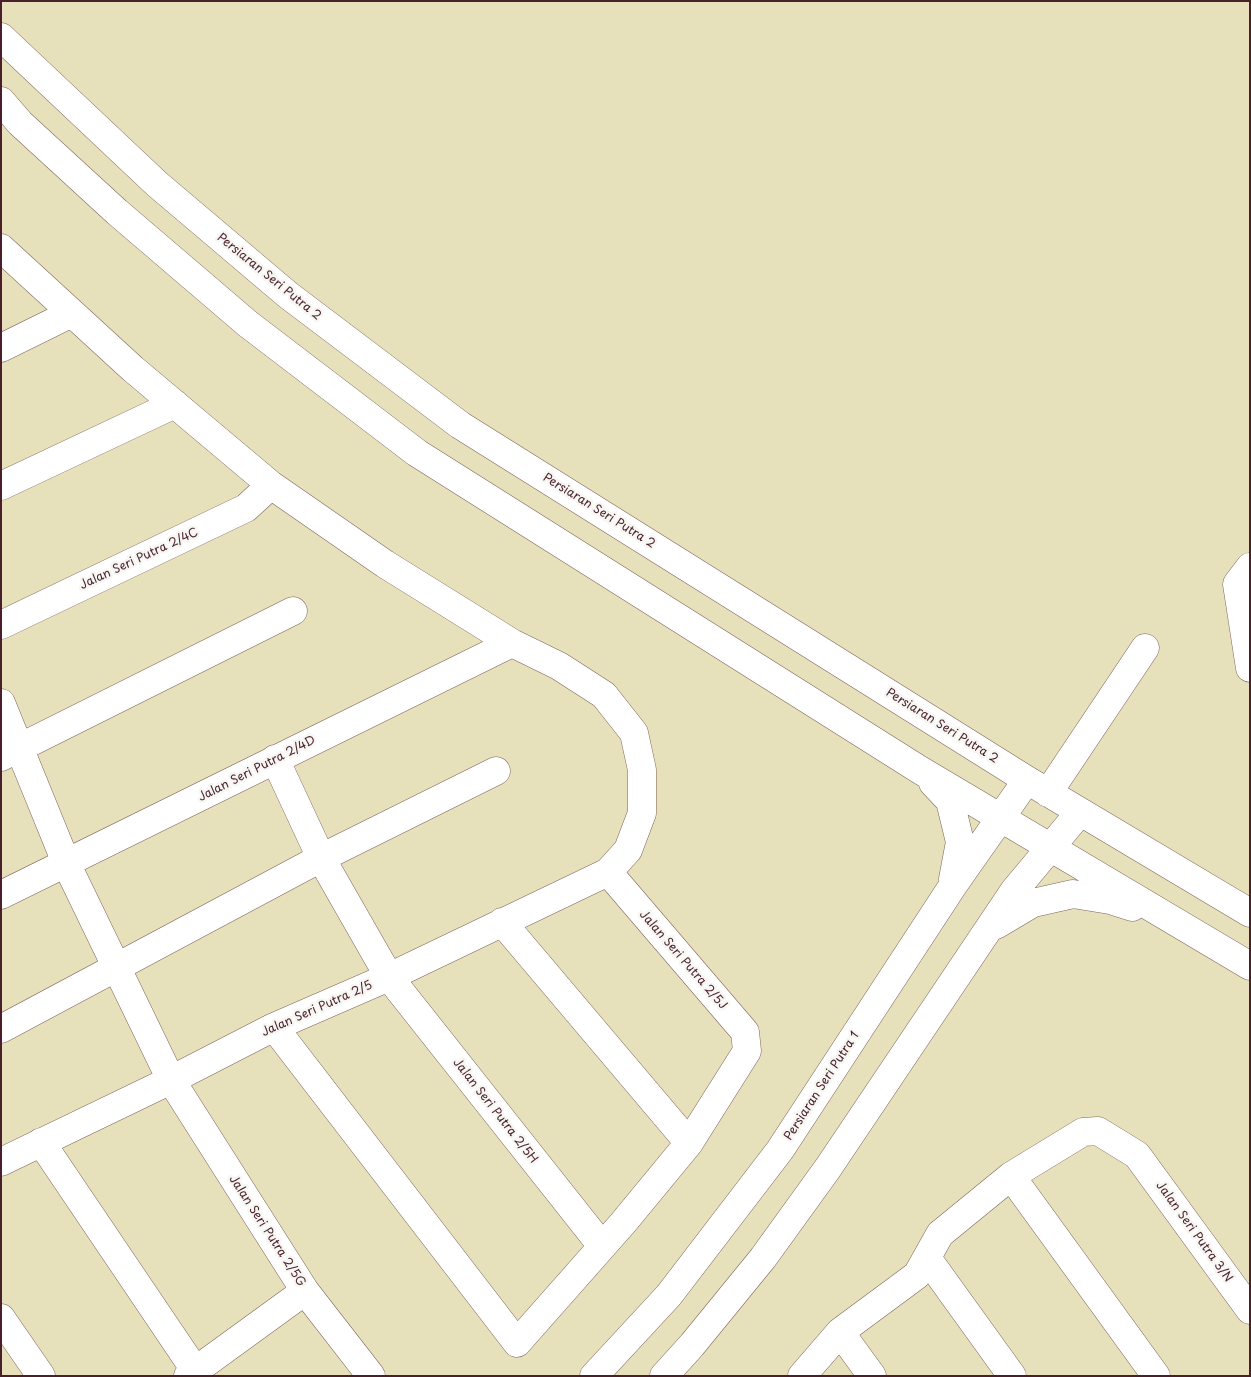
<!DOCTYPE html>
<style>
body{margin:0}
#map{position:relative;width:1251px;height:1377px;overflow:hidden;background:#e6e0bb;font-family:"Playpen Sans",sans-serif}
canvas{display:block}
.frame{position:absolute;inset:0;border:2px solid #4a1f2b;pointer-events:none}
</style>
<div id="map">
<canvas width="1251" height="1377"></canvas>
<div class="frame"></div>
</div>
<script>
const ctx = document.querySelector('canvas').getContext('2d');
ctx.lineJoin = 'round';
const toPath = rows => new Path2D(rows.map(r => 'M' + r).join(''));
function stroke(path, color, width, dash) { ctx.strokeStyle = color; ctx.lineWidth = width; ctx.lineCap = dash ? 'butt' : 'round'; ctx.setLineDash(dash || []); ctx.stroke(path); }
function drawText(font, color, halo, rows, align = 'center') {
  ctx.font = font + ' "Playpen Sans",sans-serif'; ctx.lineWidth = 5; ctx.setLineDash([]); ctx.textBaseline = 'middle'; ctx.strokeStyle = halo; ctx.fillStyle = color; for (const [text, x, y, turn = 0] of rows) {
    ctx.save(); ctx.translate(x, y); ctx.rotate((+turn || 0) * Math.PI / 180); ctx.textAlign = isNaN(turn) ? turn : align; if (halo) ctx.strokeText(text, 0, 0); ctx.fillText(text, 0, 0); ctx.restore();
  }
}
const minor = toPath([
 [1,37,157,184,288,295,460,425,1027,780,1250,913],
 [1,101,20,123,117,212,248,324,417,453,920,770,1250,966],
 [1,248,133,369,271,485,385,564,512,643,559,666,604,695,634,733,642,770,642,813,628,850,608,872,389,977,274,1027,171,1080,1,1162],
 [1,348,72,313],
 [1,486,175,404],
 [1250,567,1237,584,1250,668],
 [1,625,246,508,271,485],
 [1,703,67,865,171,1080,305,1291,371,1376],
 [1,757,293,611],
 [275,759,321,858,389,977,602,1246],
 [933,783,950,801,960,842,953,879],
 [1048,793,1145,648],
 [1,895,512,643],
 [502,922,689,1143],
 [996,925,1033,903,1073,894,1110,900,1132,907],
 [274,1027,517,1343,623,1223,689,1143,747,1051,745,1032,608,872],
 [1,1029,321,858,496,771],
 [41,1142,199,1376],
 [1011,1176,1156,1376],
 [927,1258,1012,1376],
 [1,1318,41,1376],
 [840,1332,872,1376],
 [188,1376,305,1291],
 [594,1376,669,1295,780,1150,952,887,1027,780],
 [664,1376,692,1345,763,1258,828,1168,1014,891,1080,812],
 [802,1376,840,1332,917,1275,940,1234,1011,1176,1083,1132,1098,1131,1137,1155,1250,1310]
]);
const streetNames = [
 ["Persiaran Seri Putra 2",269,277,39],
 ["Persiaran Seri Putra 2",599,511,32],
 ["Jalan Seri Putra 2/4C",139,559,-25],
 ["Persiaran Seri Putra 2",942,726,32],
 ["Jalan Seri Putra 2/4D",257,769,-27],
 ["Jalan Seri Putra 2/5J",683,960,49],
 ["Jalan Seri Putra 2/5",317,1009,-24],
 ["Persiaran Seri Putra 1",822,1086,-57],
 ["Jalan Seri Putra 2/5H",495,1111,52],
 ["Jalan Seri Putra 2/5G",267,1231,57],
 ["Jalan Seri Putra 3/N",1194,1232,54]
];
stroke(minor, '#81635d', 29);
stroke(minor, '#fff', 28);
drawText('12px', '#4a1f2b', '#f6f6f2', streetNames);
</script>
